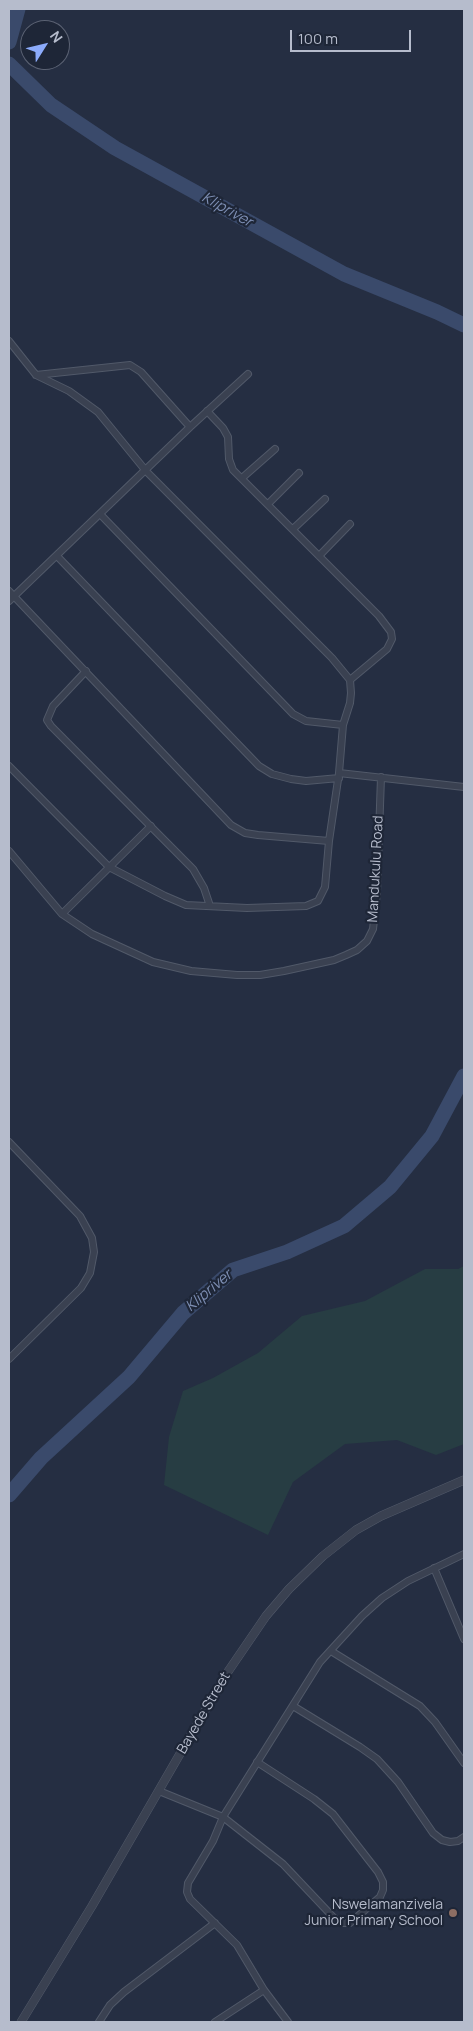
<!DOCTYPE html>
<style>
body{margin:0}
#map{position:relative;width:473px;height:2031px;overflow:hidden;background:#252e42;font-family:Manrope,sans-serif}
canvas{display:block}
.frame{position:absolute;inset:0;border:10px solid #b6bccc;pointer-events:none}
.north{position:absolute;left:20px;top:20px;width:50px;height:50px;box-sizing:border-box;background:#1e2637;border:1px solid #5b6273;border-radius:50%;rotate:54deg;font-size:14px;font-weight:700;line-height:20px;text-align:center;color:#b6bccc}
.north::after{content:'';display:block;margin:auto;width:18px;height:22px;background:#8cabfb;clip-path:polygon(50% 0,100% 100%,50% 72%,0 100%)}
.scale{position:absolute;left:290px;top:30px;width:121px;height:22px;box-sizing:border-box;border:2px solid #b6bccc;border-top:0;padding-left:6px;font-size:15px;line-height:18px;white-space:nowrap;color:#b6bccc;-webkit-text-stroke:4px #1e2637;paint-order:stroke}
</style>
<div id="map">
<canvas width="473" height="2031"></canvas>
<div class="frame"></div>
<div class="north">N</div>
<div class="scale">100 m</div>
</div>
<script>
const ctx = document.querySelector('canvas').getContext('2d');
ctx.lineJoin = 'round';
function paint(path, color) { ctx.fillStyle = color; ctx.fill(path, 'evenodd'); }
const toPath = rows => new Path2D(rows.map(r => 'M' + r).join(''));
function stroke(path, color, width, dash) { ctx.strokeStyle = color; ctx.lineWidth = width; ctx.lineCap = dash ? 'butt' : 'round'; ctx.setLineDash(dash || []); ctx.stroke(path); }
function drawText(font, color, halo, rows, align = 'center') {
  ctx.font = font + ' Manrope,sans-serif'; ctx.lineWidth = 4.5; ctx.setLineDash([]); ctx.textBaseline = 'middle'; ctx.strokeStyle = halo; ctx.fillStyle = color; for (const [text, x, y, turn = 0] of rows) {
    ctx.save(); ctx.translate(x, y); ctx.rotate((+turn || 0) * Math.PI / 180); ctx.textAlign = isNaN(turn) ? turn : align; if (halo) ctx.strokeText(text, 0, 0); ctx.fillText(text, 0, 0); ctx.restore();
  }
}
const green = toPath([
 [464,1266,464,1444,436,1455,397,1440,345,1444,293,1482,268,1535,164,1485,169,1437,183,1391,213,1378,258,1353,302,1316,365,1301,425,1269,458,1269]
]);
const river = toPath([
 [9,42,18,9],
 [9,64,51,105,115,148,344,274,437,312,464,325],
 [9,1495,41,1458,129,1377,183,1313,233,1270,287,1252,344,1226,390,1187,432,1136,464,1076]
]);
const minor = toPath([
 [9,341,36,375,69,391,98,412,146,471,332,658,350,680,351,693,350,703,343,725,339,773,329,841,325,887,318,901,306,906,247,908,186,905,165,896,109,867,9,766],
 [36,375,130,365,141,372,190,427],
 [207,411,223,428,228,437,229,459,233,470,379,616,391,632,392,639,387,649,350,680],
 [242,478,275,449],
 [268,504,299,473],
 [100,514,293,714,306,721,343,725],
 [293,529,325,499],
 [57,556,259,766,272,774,291,779,306,781,339,778],
 [319,556,350,524],
 [9,591,231,825,245,833,258,835,329,841],
 [9,601,190,427,248,374],
 [86,671,53,706,47,720,51,726,193,869,204,888,210,906],
 [339,773,464,787],
 [9,851,62,914,92,934,153,962,191,971,237,975,260,975,284,971,334,960,346,955,357,950,367,941,373,929,377,892,381,777],
 [62,914,151,826],
 [9,1142,80,1216,92,1238,94,1252,90,1273,81,1288,9,1359],
 [434,1568,464,1639],
 [331,1651,420,1706,435,1722,464,1763],
 [293,1706,360,1747,377,1759,398,1782,433,1833,442,1840,450,1842,458,1841,464,1837],
 [159,1791,223,1817,283,1864,334,1918,342,1923,350,1923,380,1897,383,1890,383,1882,378,1872,333,1814,314,1799,257,1762],
 [99,2022,110,2005,124,1992,215,1923],
 [215,2022,264,1990],
 [288,2022,264,1990,237,1945,190,1899,187,1892,188,1883,213,1841,223,1817,320,1662,362,1616,382,1598,408,1581,464,1554]
]);
const tertiary = toPath([
 [21,2022,92,1906,225,1676,266,1616,289,1589,323,1556,356,1530,381,1516,464,1480]
]);
const markers = [
 [453,1913,5,"#8d6e63"]
];
const streetNames = [
 ["Mandukulu Road",376,869,-87],
 ["Bayede Street",204,1713,-60]
];
const poiNames = [
 ["Nswelamanzivela",443,1905],
 ["Junior Primary School",443,1921]
];
const waterNames = [
 ["Klipriver",227,210,29],
 ["Klipriver",209,1291,-40]
];
paint(green, '#273d43');
stroke(river, '#3a4a6b', 15);
stroke(minor, '#515969', 8);
stroke(tertiary, '#515969', 9);
stroke(minor, '#3a4151', 6);
stroke(tertiary, '#3a4151', 8);
for (const [x, y, r, color] of markers) { const dot = new Path2D(); dot.arc(x, y, r, 0, 2 * Math.PI); ctx.fillStyle = color; ctx.fill(dot); stroke(dot, '#1e2637', 2); }
drawText('14px', '#b6bccc', '#1e2637', streetNames);
drawText('14px', '#b6bccc', '#1e2637', poiNames, 'right');
drawText('italic 15px', '#7d8eb3', '#1e2637', waterNames);
</script>
